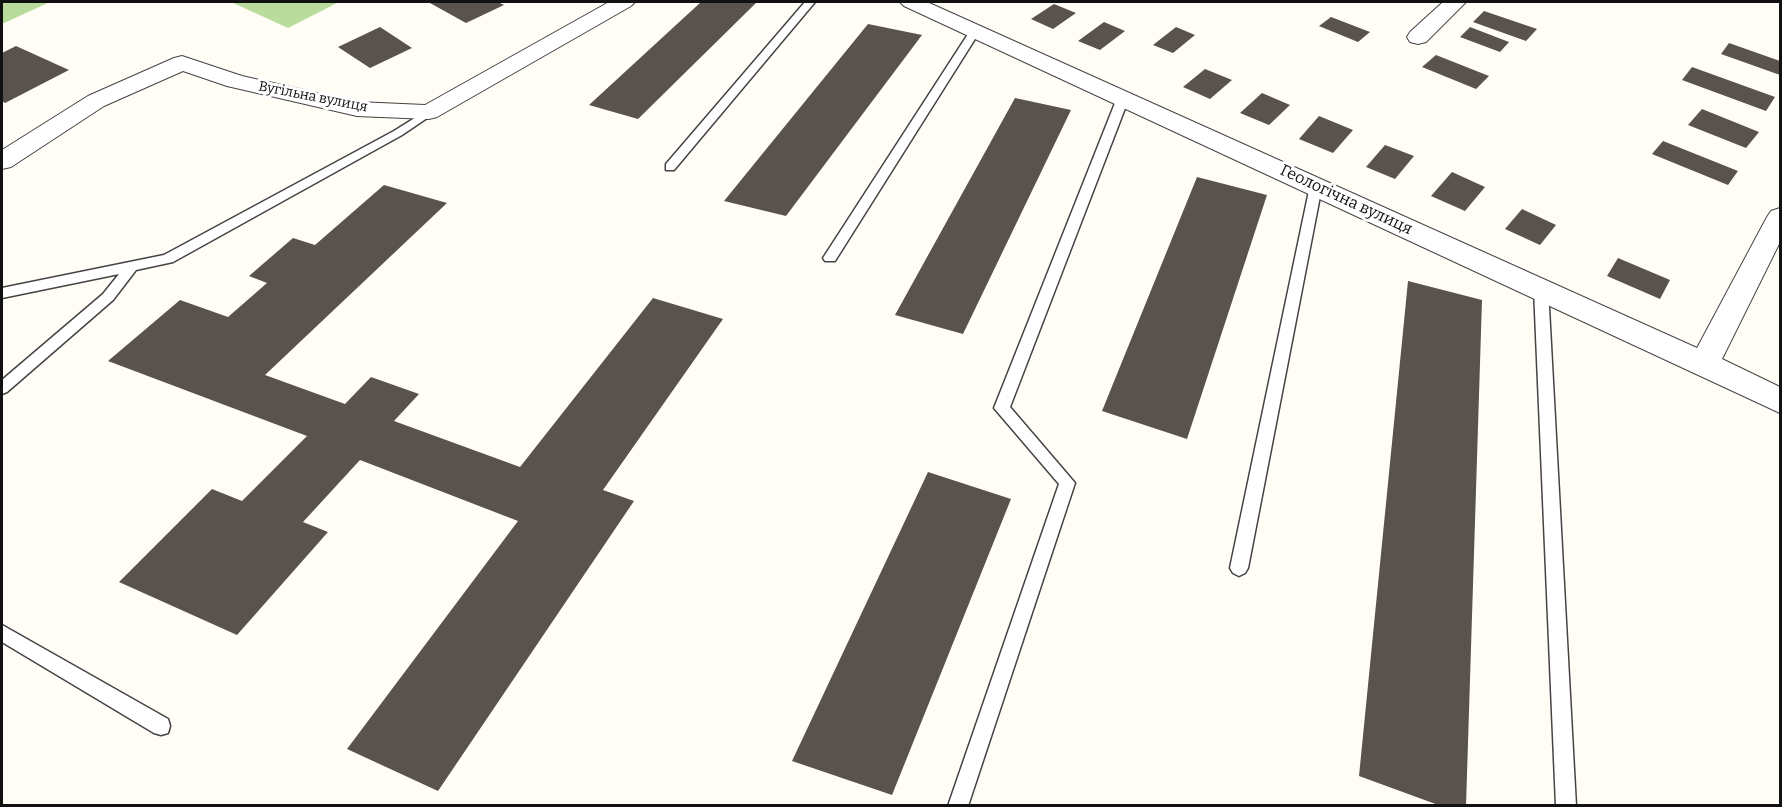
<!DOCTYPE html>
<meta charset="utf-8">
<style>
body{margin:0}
#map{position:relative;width:1782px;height:807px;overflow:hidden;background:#fffdf5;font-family:Bitter,serif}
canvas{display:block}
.frame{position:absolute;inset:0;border:3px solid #111;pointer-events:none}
</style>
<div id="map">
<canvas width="1782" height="807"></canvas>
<div class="frame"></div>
</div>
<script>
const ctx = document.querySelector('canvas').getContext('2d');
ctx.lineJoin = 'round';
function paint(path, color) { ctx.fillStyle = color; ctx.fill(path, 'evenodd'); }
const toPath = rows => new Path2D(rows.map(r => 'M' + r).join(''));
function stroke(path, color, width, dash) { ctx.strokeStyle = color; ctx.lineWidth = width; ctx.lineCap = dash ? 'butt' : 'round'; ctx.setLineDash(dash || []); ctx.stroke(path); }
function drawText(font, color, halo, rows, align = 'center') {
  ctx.font = font + ' Bitter,serif'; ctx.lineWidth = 6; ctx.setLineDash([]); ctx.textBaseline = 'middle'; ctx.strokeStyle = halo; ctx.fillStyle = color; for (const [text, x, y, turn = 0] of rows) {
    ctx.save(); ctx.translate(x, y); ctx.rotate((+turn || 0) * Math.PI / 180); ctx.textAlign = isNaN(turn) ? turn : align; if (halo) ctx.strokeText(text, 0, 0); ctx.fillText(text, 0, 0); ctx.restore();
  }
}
const forest = toPath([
 [2,2,50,2,2,24],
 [231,2,339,2,288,28]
]);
const building = toPath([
 [433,2,498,2,504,5,466,23,430,3],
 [701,2,757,2,638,119,589,105],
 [1054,4,1076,13,1053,29,1031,19],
 [1484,11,1537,29,1526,41,1473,22],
 [1331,17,1370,32,1358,42,1319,26],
 [1104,22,1125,31,1100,50,1078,41],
 [868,24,922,35,786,216,724,201],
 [380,27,412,48,370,68,338,47],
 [1176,27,1195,35,1173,53,1153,45],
 [1470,27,1509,42,1500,52,1460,37],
 [1729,43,1780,61,1780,75,1721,54],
 [16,46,69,70,5,103,2,101,2,53],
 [1436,55,1489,76,1476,89,1422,67],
 [1692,67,1775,97,1766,111,1682,80],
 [1205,69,1232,80,1210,99,1183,87],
 [1262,93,1290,105,1269,125,1240,113],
 [1015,98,1071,110,963,334,895,315],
 [1702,109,1759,132,1746,148,1688,125],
 [1319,116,1353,130,1333,153,1299,139],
 [1663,141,1738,171,1728,185,1652,154],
 [1385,145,1414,156,1395,179,1366,167],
 [1452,172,1485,187,1465,211,1431,196],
 [1197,177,1267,195,1187,439,1102,411],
 [384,185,447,203,265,375,345,404,371,377,419,394,394,421,520,467,653,298,723,319,603,490,634,501,438,791,347,749,518,521,360,460,303,522,328,532,237,635,119,582,212,489,242,501,307,436,108,361,180,300,228,317,267,283,249,276,293,238,315,245],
 [1522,209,1556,225,1540,245,1505,229],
 [1618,258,1670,280,1660,299,1607,276],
 [1408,281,1482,300,1466,806,1441,806,1359,776],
 [928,472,1011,499,892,795,792,761]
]);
const service = toPath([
 [805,2,815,2,674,170,666,170,666,164,805,2],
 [975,28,980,31,835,261,825,261,823,258,825,255,970,31,975,28],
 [1123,95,1129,98,1010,407,1075,483,968,806,948,806,1059,484,994,408,1117,98,1123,95],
 [429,109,433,110,433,114,402,135,173,262,136,270,113,300,7,392,2,394,2,380,103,294,119,274,2,298,2,288,164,255,394,131,429,109],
 [1316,182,1322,186,1248,568,1245,573,1239,576,1233,573,1230,568,1310,186,1316,182],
 [1541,284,1548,289,1576,806,1556,806,1534,289,1541,284],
 [2,625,168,719,170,726,168,733,161,735,154,733,2,642,2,625]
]);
const minor = toPath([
 [609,2,635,2,631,6,437,117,429,119,357,116,227,86,183,71,104,106,11,167,2,169,2,150,88,96,174,58,182,56,242,76,357,102,425,105,609,2],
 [900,2,927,2,1697,348,1767,217,1771,211,1780,208,1780,242,1722,359,1780,387,1780,413,904,6,900,2],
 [1443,2,1466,2,1426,42,1418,44,1410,42,1407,37,1410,32,1443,2]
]);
const farStreetnames = [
 ["Вугільна вулиця",313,97,11]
];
const streetNames = [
 ["Геологічна вулиця",1346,200,25]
];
paint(forest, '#b9dc9c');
paint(building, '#5a524d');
stroke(service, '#444', 3);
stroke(minor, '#444', 2);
paint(service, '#fff');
paint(minor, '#fff');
drawText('14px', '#111', '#fff', farStreetnames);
drawText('16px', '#111', '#fff', streetNames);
</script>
